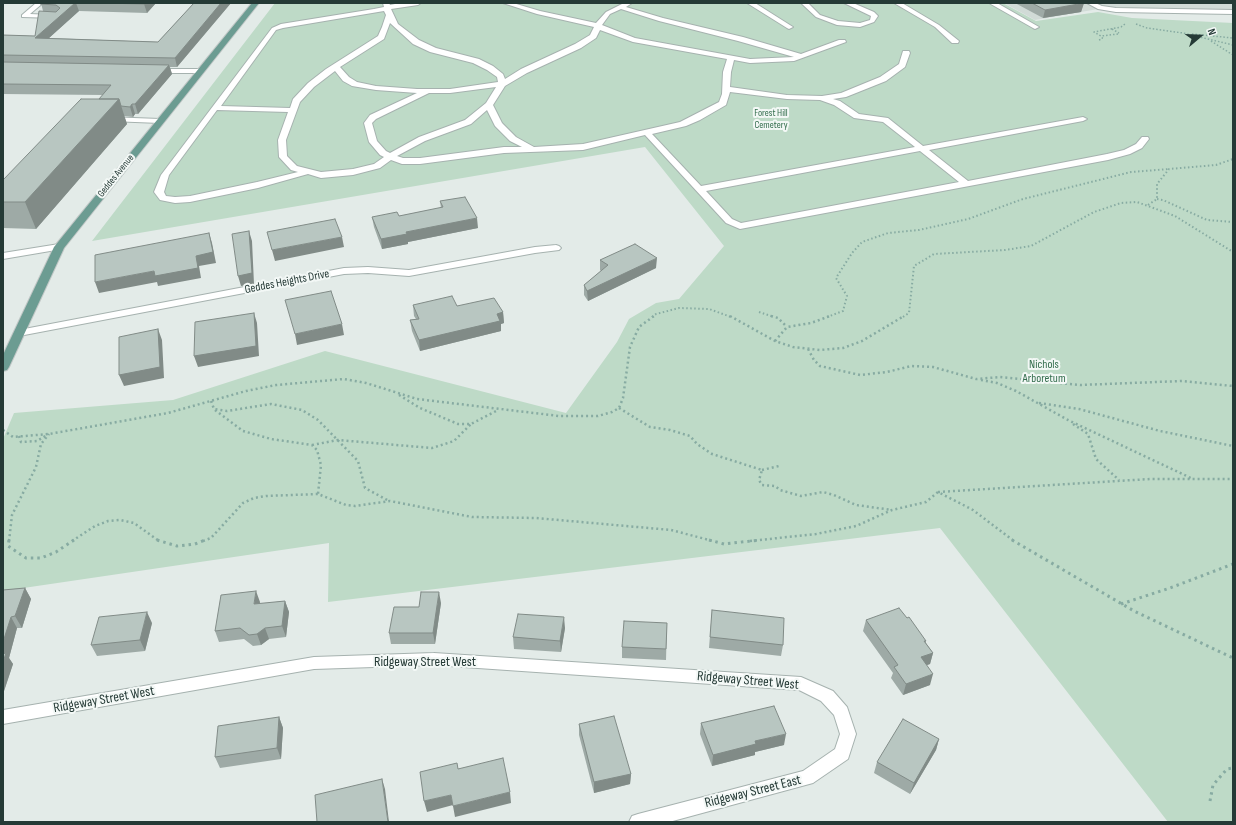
<!DOCTYPE html>
<style>
body{margin:0}
#map{position:relative;width:1236px;height:825px;overflow:hidden;background:#e3ebe8;font-family:"Sofia Sans Condensed",sans-serif}
canvas{display:block}
.frame{position:absolute;inset:0;border:4px solid #253a36;pointer-events:none}
.north{position:absolute;left:1180px;top:16px;width:40px;height:40px;-webkit-text-stroke:3px #f3f8f6;paint-order:stroke;rotate:71deg;font-size:11px;font-weight:700;line-height:16px;text-align:center;color:#253a36}
.north::after{content:'';display:block;margin:auto;width:14px;height:18px;background:#253a36;clip-path:polygon(50% 0,100% 100%,50% 72%,0 100%)}
</style>
<div id="map">
<canvas width="1236" height="825"></canvas>
<div class="frame"></div>
<div class="north">N</div>
</div>
<script>
const ctx = document.querySelector('canvas').getContext('2d');
ctx.lineJoin = 'round';
function paint(path, color) { ctx.fillStyle = color; ctx.fill(path, 'evenodd'); }
const toPath = rows => new Path2D(rows.map(r => 'M' + r).join(''));
function stroke(path, color, width, dash) { ctx.strokeStyle = color; ctx.lineWidth = width; ctx.lineCap = dash ? 'butt' : 'round'; ctx.setLineDash(dash || []); ctx.stroke(path); }
function drawText(font, color, halo, rows, align = 'center') {
  ctx.font = font + ' "Sofia Sans Condensed",sans-serif'; ctx.lineWidth = 4; ctx.setLineDash([]); ctx.textBaseline = 'middle'; ctx.strokeStyle = halo; ctx.fillStyle = color; for (const [text, x, y, turn = 0] of rows) {
    ctx.save(); ctx.translate(x, y); ctx.rotate((+turn || 0) * Math.PI / 180); ctx.textAlign = isNaN(turn) ? turn : align; if (halo) ctx.strokeText(text, 0, 0); ctx.fillText(text, 0, 0); ctx.restore();
  }
}
const built = toPath([
 [1004,3,1233,3,1233,14,1120,12,1098,9,1035,20]
]);
const green = toPath([
 [275,3,1003,3,1036,21,1098,12,1132,18,1233,23,1233,822,1168,822,940,528,328,602,329,543,3,591,3,439,14,413,173,400,325,351,566,413,617,342,629,319,656,303,679,299,724,246,645,147,92,241]
]);
const pathFar3 = toPath([
 [1136,24,1147,28,1183,33,1233,45],
 [1112,29,1119,33],
 [1118,34,1101,36,1094,32,1121,27,1125,24],
 [1192,34,1233,38],
 [1099,40,1102,39,1103,36],
 [1211,41,1233,55]
]);
const pathFar2 = toPath([
 [1157,199,1163,200,1207,220,1233,222],
 [1148,205,1157,199,1157,184,1169,169,1216,165,1233,159],
 [759,312,774,317],
 [652,317,656,314,679,308,709,309,731,317],
 [827,317,843,311,847,296,836,278,852,253,862,242,888,233,919,230,968,219,1023,199,1131,172,1169,169],
 [903,317,909,313,914,266,934,254,1005,250,1031,246,1094,212,1121,203,1137,202,1175,216,1233,252]
]);
const pathFar1 = toPath([
 [730,316,775,341,793,347,820,350,843,348,862,341,904,316],
 [771,316,778,318,787,327],
 [775,341,787,327,811,323,830,316],
 [808,349,814,360,820,366,860,375,887,372,911,366,933,367,976,379,1000,377,1080,385,1182,381,1233,386],
 [981,380,997,383,1016,391,1068,420,1193,479],
 [399,395,420,408,458,424,471,424,498,410],
 [211,401,214,409,227,411,271,404,302,410,318,420,358,461,365,488,389,501],
 [1039,403,1079,409,1160,431,1233,446],
 [619,408,650,427,670,430,690,436,697,444,712,454,762,470,759,480,762,485,775,486,780,490,801,496,823,492,834,495,856,505,892,510],
 [215,410,243,431,271,439,312,445,317,450,321,465,318,494],
 [1073,424,1088,434,1096,459,1119,480],
 [3,430,13,437,49,434,168,413,246,391,276,385,344,379,366,383,417,399,559,416,598,416,612,412,619,408,623,398,630,347,639,327,654,316],
 [19,436,21,442,37,441,47,435],
 [312,445,338,440,432,448,454,441,471,424],
 [762,470,779,466],
 [938,492,1150,479,1233,479],
 [9,541,12,515,36,467,41,444,49,434],
 [72,541,95,526,108,521,120,520,134,523,159,541],
 [203,541,211,538,243,503,254,498,266,496,318,494,346,505,355,506,390,501,472,517,536,518,671,530,713,541],
 [750,541,816,534,856,526,892,510,926,502,938,492,973,510,1014,541]
]);
const path = toPath([
 [9,540,8,546,26,558,41,558,56,552,74,540],
 [157,540,177,546,195,544,205,540],
 [709,540,724,544,760,540],
 [1012,540,1134,611,1233,658],
 [1121,604,1170,588,1233,564],
 [1210,801,1213,785,1227,769,1233,768]
]);
const minor = toPath([
 [36,3,43,3,30,14,53,15,56,17,55,18,22,17,22,15,36,3],
 [383,3,389,3,390,5,400,3,421,3,418,5,391,9,398,24,419,40,436,48,479,59,493,66,503,74,505,79,521,69,575,44,590,35,594,27,537,14,503,3,513,3,540,11,596,23,606,12,624,3,632,3,626,7,663,18,743,37,801,54,839,40,845,40,846,42,794,61,750,63,734,60,731,72,730,87,787,95,822,96,841,93,880,77,899,64,903,51,909,51,910,53,905,67,886,81,846,97,833,99,840,101,859,114,888,118,923,146,1083,117,1087,119,1083,121,929,150,968,181,1107,154,1124,150,1136,144,1142,137,1148,137,1149,139,1142,148,1130,154,1108,160,740,229,726,223,645,135,583,150,504,153,420,164,402,164,391,160,380,168,353,175,321,178,308,174,258,188,190,202,175,203,160,200,154,192,161,175,272,28,281,24,374,9,384,7,383,3],
 [621,9,659,21,738,41,794,57,750,59,635,38,602,25,610,14,621,9],
 [384,11,386,15,382,27,378,36,326,69,308,83,293,99,290,108,221,106,276,30,283,28,384,11],
 [390,23,413,44,430,52,473,63,487,70,497,77,498,82,450,89,417,89,376,86,357,82,349,77,340,67,384,39,390,23],
 [600,30,633,42,727,59,723,72,722,94,719,102,680,122,583,144,534,147,516,137,502,123,493,105,505,86,527,73,581,48,596,38,600,30],
 [335,71,343,81,352,86,376,90,417,93,370,115,364,123,369,142,380,155,384,157,374,164,353,169,321,172,297,166,287,156,286,140,300,102,314,87,335,71],
 [496,87,486,103,465,120,419,137,390,153,386,151,377,141,372,123,376,119,429,93,450,93,496,87],
 [730,92,787,99,820,100,834,105,854,118,883,122,915,147,701,186,652,134,686,126,700,120,726,105,730,92],
 [217,110,288,112,278,140,279,157,291,170,298,172,257,182,190,196,175,197,166,196,164,192,169,175,217,110],
 [487,110,495,126,510,141,522,147,504,147,420,158,403,158,397,156,425,141,471,124,487,110],
 [920,151,959,182,741,223,732,219,706,191,920,151],
 [747,3,755,3,793,27,789,29,787,28,747,3],
 [801,3,808,3,820,15,838,21,860,23,870,20,871,16,844,3,853,3,874,12,878,16,874,22,860,27,837,25,816,17,801,3],
 [894,3,902,3,939,25,959,41,958,43,952,43,935,27,894,3],
 [989,3,997,3,1039,27,1035,29,1033,28,989,3],
 [1087,3,1095,3,1102,6,1116,8,1233,10,1233,14,1116,12,1098,9,1087,3],
 [153,69,200,69,204,71,200,73,153,73,153,69],
 [107,117,160,119,164,121,160,123,110,121,106,119,107,117],
 [59,244,64,247,62,249,3,259,3,253,59,244],
 [556,245,559,246,561,248,559,250,535,253,409,276,368,273,344,274,19,336,14,333,19,330,344,268,368,267,409,270,535,247,556,245],
 [434,653,801,677,833,691,847,707,856,734,848,759,813,783,669,822,629,822,632,816,638,814,803,771,835,749,840,734,834,715,821,701,799,690,434,665,314,669,3,724,3,710,314,657,434,653]
]);
const major = toPath([
 [252,3,259,3,64,248,9,367,7,370,3,371,3,355,54,247,252,3]
]);
const wall = toPath([
 [11,3,34,3,33,4],
 [41,3,156,3,147,13,79,11,49,38,158,42,194,3,231,3,177,67,170,67,172,74,138,114,135,114,133,117,124,116,127,124,36,229,3,228,3,180,99,99,103,95,3,94,3,35,35,36,43,11],
 [1015,3,1084,3,1081,12,1043,18],
 [440,201,478,228,408,242,408,244,382,249,374,227,372,217,399,216,441,208],
 [600,260,656,268,588,301,584,295,584,285,601,271,600,270],
 [413,305,457,306,503,312,504,323,501,324,501,331,420,351,412,331,410,320,416,319,414,316],
 [25,588,31,599,22,628,17,628,9,658,13,664,3,694,3,590],
 [285,601,289,612,286,637,269,639,261,645,253,646,244,639,219,642,215,631,260,602,259,604],
 [441,603,435,644,391,644,389,633],
 [712,610,783,645,781,656,709,648],
 [907,618,926,641,926,643,933,653,930,664,927,665,930,685,903,695,891,678,893,673,863,631,866,620],
 [152,623,145,651,97,656,91,645],
 [667,623,666,660,622,658,622,647],
 [565,628,561,652,514,649,513,637],
 [279,717,283,728,281,759,220,768,215,757],
 [701,723,784,745,755,752,755,755,712,766,700,734],
 [579,724,631,774,630,784,594,793,579,735],
 [939,739,936,750,910,794,874,773,877,762]
]);
const shadedWall = toPath([
 [75,3,76,3,79,11,39,47,35,38],
 [145,3,156,3,147,13,144,4],
 [221,3,231,3,177,67,175,58],
 [1084,3,1081,12,1043,18,1045,10],
 [169,65,172,74,138,114,135,104],
 [119,99,127,124,36,229,25,202],
 [132,104,135,114,133,117,130,107],
 [477,218,478,228,408,242,408,244,382,249,381,239,406,232],
 [249,231,252,241,254,284,241,286,238,276],
 [209,233,212,243,216,263,199,266,201,278,158,286,157,282,99,293,95,282,154,271,196,256],
 [342,237,344,247,275,261,272,250],
 [657,258,656,268,588,301,587,291],
 [503,312,504,323,501,324,501,331,420,351,419,340],
 [254,313,257,323,259,356,198,367,194,356],
 [342,324,344,335,297,345,295,334],
 [158,329,162,340,164,378,124,386,119,375],
 [25,588,31,599,22,628,15,616],
 [256,591,260,602,258,615,254,604],
 [439,592,441,603,435,644,433,633],
 [285,601,289,612,286,637,282,626],
 [147,612,152,623,145,651,140,640],
 [11,617,17,628,9,658,13,664,3,694,3,642],
 [564,617,565,628,561,652,560,641],
 [265,628,269,639,261,645,257,634],
 [933,653,930,664,918,668,921,657],
 [933,674,930,685,903,695,906,684],
 [279,717,283,728,281,759,277,748],
 [786,734,784,745,755,752,755,755,712,766,713,755,755,741],
 [939,739,936,750,910,794,914,783],
 [631,774,630,784,594,793,594,782],
 [382,779,385,789,389,822,388,822],
 [510,792,511,803,455,817,453,806],
 [451,795,453,805,427,812,424,801]
]);
const building = toPath([
 [41,3,75,3,35,38,158,42,194,3,221,3,175,58,3,55,3,35,35,36,39,11,56,12,60,8,56,5,40,4,41,3],
 [101,3,145,3,144,4,101,3],
 [1032,3,1084,3,1045,10,1032,3],
 [3,62,169,65,135,104,132,104,130,107,121,106,119,99,99,99,111,85,3,84,3,62],
 [81,99,119,99,25,202,3,202,3,180,81,99],
 [465,197,477,218,406,232,407,234,381,239,372,217,397,212,399,216,443,207,440,201,465,197],
 [335,219,342,237,272,250,267,232,335,219],
 [249,231,252,273,238,276,232,234,249,231],
 [209,233,213,252,196,256,198,268,155,276,154,271,95,282,95,255,209,233],
 [635,244,657,258,587,291,584,285,608,265,600,260,635,244],
 [331,291,342,324,295,334,285,300,331,291],
 [452,296,457,306,494,298,503,312,497,314,500,321,419,340,410,320,419,319,413,305,452,296],
 [254,313,256,346,194,356,195,322,254,313],
 [158,329,160,367,119,375,119,337,158,329],
 [25,588,15,616,11,617,3,642,3,590,25,588],
 [256,591,254,604,285,601,282,626,265,628,257,634,249,635,240,628,215,631,221,595,256,591],
 [421,592,439,592,433,633,389,633,394,607,419,607,421,592],
 [899,608,907,618,909,617,926,641,924,641,933,653,921,657,933,674,906,684,894,667,898,665,866,620,899,608],
 [712,610,784,618,783,645,710,637,712,610],
 [147,612,140,640,91,645,99,617,147,612],
 [518,614,564,617,560,641,513,637,518,614],
 [624,621,667,623,666,649,622,647,624,621],
 [6,653,3,662,3,654,6,653],
 [774,706,786,734,755,741,756,744,713,755,701,723,774,706],
 [614,716,631,774,594,782,579,724,614,716],
 [279,717,277,748,215,757,218,726,279,717],
 [903,719,939,739,914,783,877,762,903,719],
 [503,758,510,792,453,806,451,795,424,801,420,772,457,763,458,769,503,758],
 [382,779,388,822,317,822,315,795,382,779]
]);
const farParknames = [
 ["Forest Hill",771,113],
 ["Cemetery",771,125]
];
const farStreetnames = [
 ["Geddes Avenue",116,176,-51]
];
const streetNames = [
 ["Geddes Heights Drive",287,282,-11]
];
const parkNames = [
 ["Nichols",1044,365],
 ["Arboretum",1044,379]
];
const nearStreetnames = [
 ["Ridgeway Street West",425,662],
 ["Ridgeway Street West",748,681,5],
 ["Ridgeway Street West",104,700,-10],
 ["Ridgeway Street East",753,792,-14]
];
paint(built, '#d1dbd7');
paint(green, '#bedac7');
stroke(minor, '#a6b2af', 2);
stroke(major, '#c2c8c7', 2);
stroke(pathFar3, '#87aba2', 1.5, [1.5, 2]);
stroke(pathFar2, '#87aba2', 2, [1.5, 2.5]);
stroke(pathFar1, '#87aba2', 2.5, [2, 3]);
stroke(path, '#87aba2', 3, [2.5, 4]);
paint(minor, '#fff');
paint(major, '#6c9c92');
paint(wall, '#9eaaa6');
paint(shadedWall, '#818b87');
paint(building, '#b8c6c1');
stroke(building, '#818b87', 1);
drawText('10px', '#336d4d', '#f3f8f6', farParknames);
drawText('10px', '#253a36', '#f3f8f6', farStreetnames);
drawText('12px', '#253a36', '#f3f8f6', streetNames);
drawText('12px', '#336d4d', '#f3f8f6', parkNames);
drawText('14px', '#253a36', '#f3f8f6', nearStreetnames);
</script>
